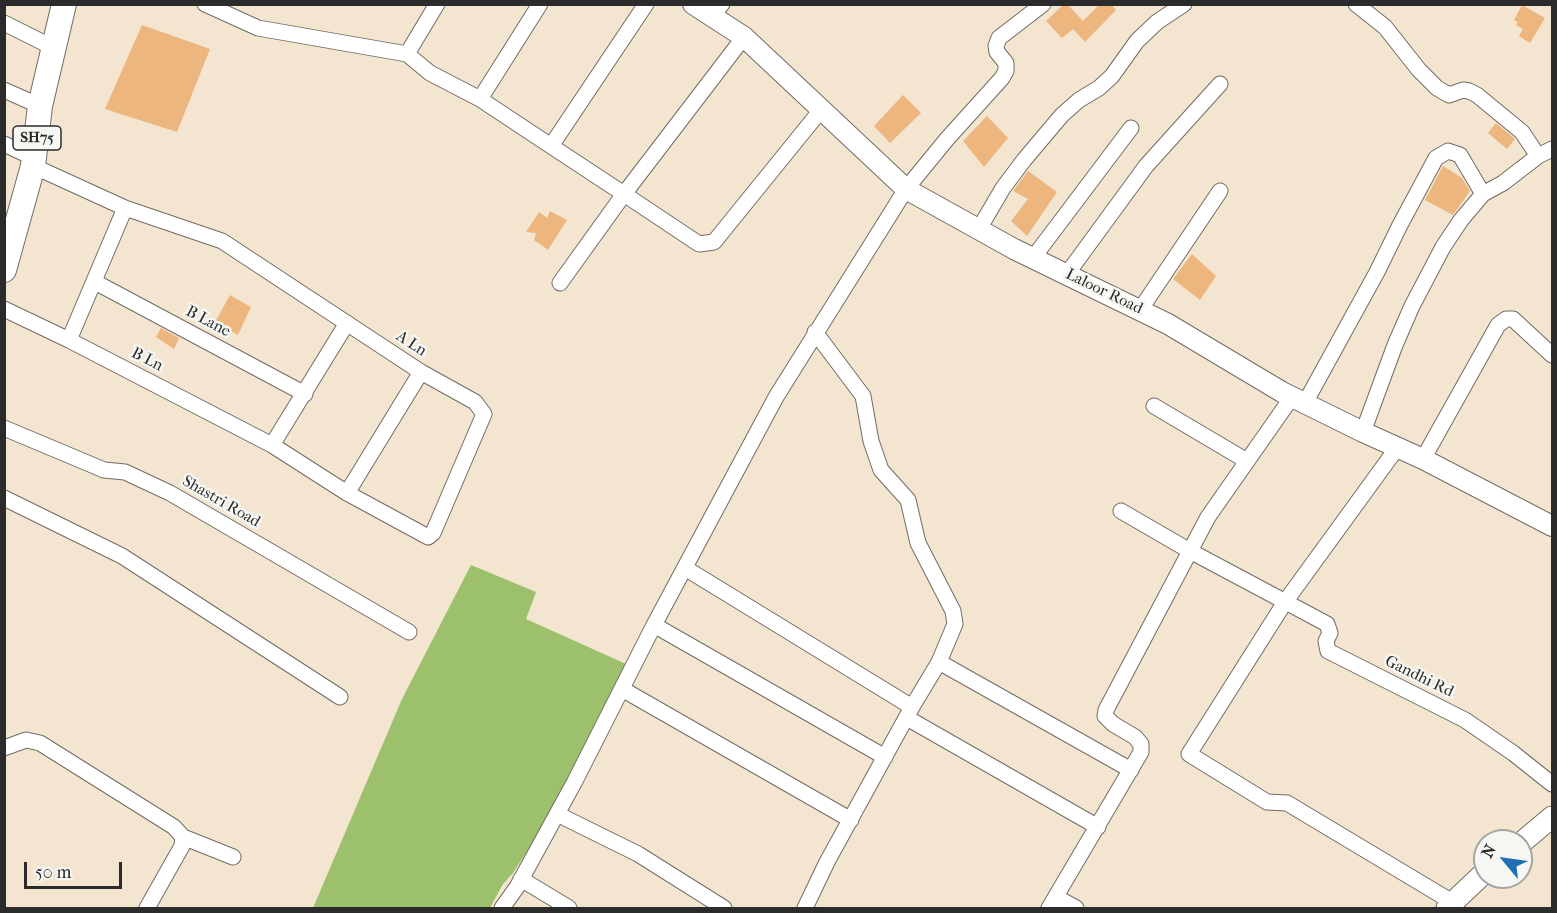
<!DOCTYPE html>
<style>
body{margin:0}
#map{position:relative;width:1557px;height:913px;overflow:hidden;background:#f3e5cf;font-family:"IM FELL French Canon",serif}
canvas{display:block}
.frame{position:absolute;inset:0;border:6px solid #2b2b2b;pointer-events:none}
.north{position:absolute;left:1473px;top:829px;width:60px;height:60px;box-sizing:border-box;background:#f6f6f2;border:2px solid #a5a5a2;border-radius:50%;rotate:299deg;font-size:16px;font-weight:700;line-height:24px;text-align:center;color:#2b2b2b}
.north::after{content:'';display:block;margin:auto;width:21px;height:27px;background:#1f6fb2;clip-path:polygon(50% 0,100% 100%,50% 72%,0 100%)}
.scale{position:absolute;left:24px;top:862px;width:98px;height:27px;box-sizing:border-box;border:3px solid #2b2b2b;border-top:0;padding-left:8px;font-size:18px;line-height:21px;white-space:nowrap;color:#2b2b2b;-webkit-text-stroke:4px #f6f6f2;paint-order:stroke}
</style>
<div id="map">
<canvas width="1557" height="913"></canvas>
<div class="frame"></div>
<div class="north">N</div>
<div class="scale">50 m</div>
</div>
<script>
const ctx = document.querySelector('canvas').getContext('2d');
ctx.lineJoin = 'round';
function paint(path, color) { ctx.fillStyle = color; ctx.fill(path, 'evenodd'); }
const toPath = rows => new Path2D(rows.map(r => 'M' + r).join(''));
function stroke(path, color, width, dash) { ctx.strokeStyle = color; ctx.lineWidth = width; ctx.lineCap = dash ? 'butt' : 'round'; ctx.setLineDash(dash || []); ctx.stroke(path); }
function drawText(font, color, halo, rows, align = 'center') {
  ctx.font = font + ' "IM FELL French Canon",serif'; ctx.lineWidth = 5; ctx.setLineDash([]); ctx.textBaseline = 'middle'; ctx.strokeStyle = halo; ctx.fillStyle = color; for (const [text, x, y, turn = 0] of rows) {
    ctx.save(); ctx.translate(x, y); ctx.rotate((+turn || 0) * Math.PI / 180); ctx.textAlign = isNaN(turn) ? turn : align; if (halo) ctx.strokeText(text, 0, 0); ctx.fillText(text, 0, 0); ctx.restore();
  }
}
const green = toPath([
 [471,565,536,592,526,619,626,664,539,833,513,873,503,884,490,908,313,908,402,699]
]);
const building = toPath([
 [1064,4,1067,4,1083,21,1100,4,1111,4,1116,10,1085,42,1073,29,1062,38,1046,21],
 [1522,5,1545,18,1530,43,1519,36,1523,29,1516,25,1518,22,1514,20],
 [142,25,210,49,177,132,105,109],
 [903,95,921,113,890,143,874,126],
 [987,116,1008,138,984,167,963,141],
 [1496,123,1515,139,1507,149,1488,133],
 [1443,166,1462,178,1470,191,1453,215,1425,200],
 [1028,171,1057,192,1027,236,1011,221,1028,199,1013,191],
 [550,211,567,220,548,250,534,240,536,233,526,232,539,212,547,218],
 [1192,254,1216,276,1200,300,1173,279],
 [230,295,251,307,238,335,215,322],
 [161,328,179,338,174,349,156,337]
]);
const minor = toPath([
 [205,4,258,28,407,54],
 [437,4,407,54,430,73,480,99,540,4],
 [1356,4,1385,27,1419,70,1437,88,1449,95,1463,90,1469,91,1477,95,1522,132,1538,156],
 [712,16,722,4],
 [4,23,54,48],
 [744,37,624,194,699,244,714,242,821,110],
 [4,90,40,106],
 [480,99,551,146,646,4],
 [4,144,34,158],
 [551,146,624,194,560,283],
 [979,229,1003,188,1024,160,1062,115,1079,100,1099,88,1112,76,1137,41,1157,22,1184,4],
 [1033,258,1131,128],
 [1067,274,1146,166,1220,84],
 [95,282,305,394],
 [4,309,69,340,272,445,347,493,428,537,433,533,484,414,475,402,421,372,222,241,125,208,33,166],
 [1140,310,1220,191],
 [69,340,125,208],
 [1305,403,1377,272,1400,225,1436,158,1448,151,1460,155,1483,194],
 [1154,406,1247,461],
 [4,428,104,470,125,472,170,493,409,632],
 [1363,432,1395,345,1412,306,1443,247,1461,220,1483,194,1503,183,1538,156,1552,149],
 [272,445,347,323],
 [1397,448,1285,602,1189,754,1267,802,1287,803,1454,903],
 [1423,459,1498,325,1506,319,1513,319,1552,355],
 [347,493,421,372],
 [4,498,122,556,340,697],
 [1121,511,1190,551,1327,624,1330,633,1326,641,1328,651,1465,720,1513,753,1552,784],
 [685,568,912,707],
 [654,625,885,757],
 [939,662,1131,770],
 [622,689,851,820],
 [907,718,1098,827],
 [4,748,26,740,40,743,174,827,183,837,182,846,147,908],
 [557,814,638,854,724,908],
 [183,837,233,857],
 [521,879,569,908],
 [1056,897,1076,908],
 [502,908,517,887,575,781,654,625,776,397,906,189,947,139,1002,78,1006,71,1006,63,997,52,996,46,999,38,1043,4],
 [805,908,827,862,912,707,939,662,955,624,953,611,918,543,908,500,881,470,871,441,863,396,815,332],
 [1049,908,1141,752,1141,744,1135,737,1113,724,1105,716,1106,710,1208,517,1292,397]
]);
const tertiary = toPath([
 [693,4,744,37,906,189,1014,249,1168,324,1282,392,1363,432,1423,459,1552,526]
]);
const secondary = toPath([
 [1521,843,1552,817],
 [1447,908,1485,872]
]);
const primary = toPath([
 [4,270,33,166,40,106,64,4]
]);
const shields = [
 [37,138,48]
];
const shieldNames = [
 ["SH75",37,138]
];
const streetNames = [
 ["Laloor Road",1104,292,26],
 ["B Lane",208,322,28],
 ["A Ln",411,344,33],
 ["B Ln",147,360,27],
 ["Shastri Road",221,502,30],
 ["Gandhi Rd",1419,677,26]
];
paint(green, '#9cc06b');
paint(building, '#ecb67e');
stroke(minor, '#716c64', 17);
stroke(tertiary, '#716c64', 22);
stroke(secondary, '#716c64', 23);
stroke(primary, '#716c64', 26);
stroke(minor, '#fff', 15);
stroke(tertiary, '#fff', 20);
stroke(secondary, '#fff', 21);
stroke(primary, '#fff', 24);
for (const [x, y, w] of shields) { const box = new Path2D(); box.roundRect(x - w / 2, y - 12, w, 24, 4.5); ctx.fillStyle = '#f6f6f2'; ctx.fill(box); stroke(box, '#2b2b2b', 1.5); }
drawText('bold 15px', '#2b2b2b', null, shieldNames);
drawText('16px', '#2b2b2b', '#f6f6f2', streetNames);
</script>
